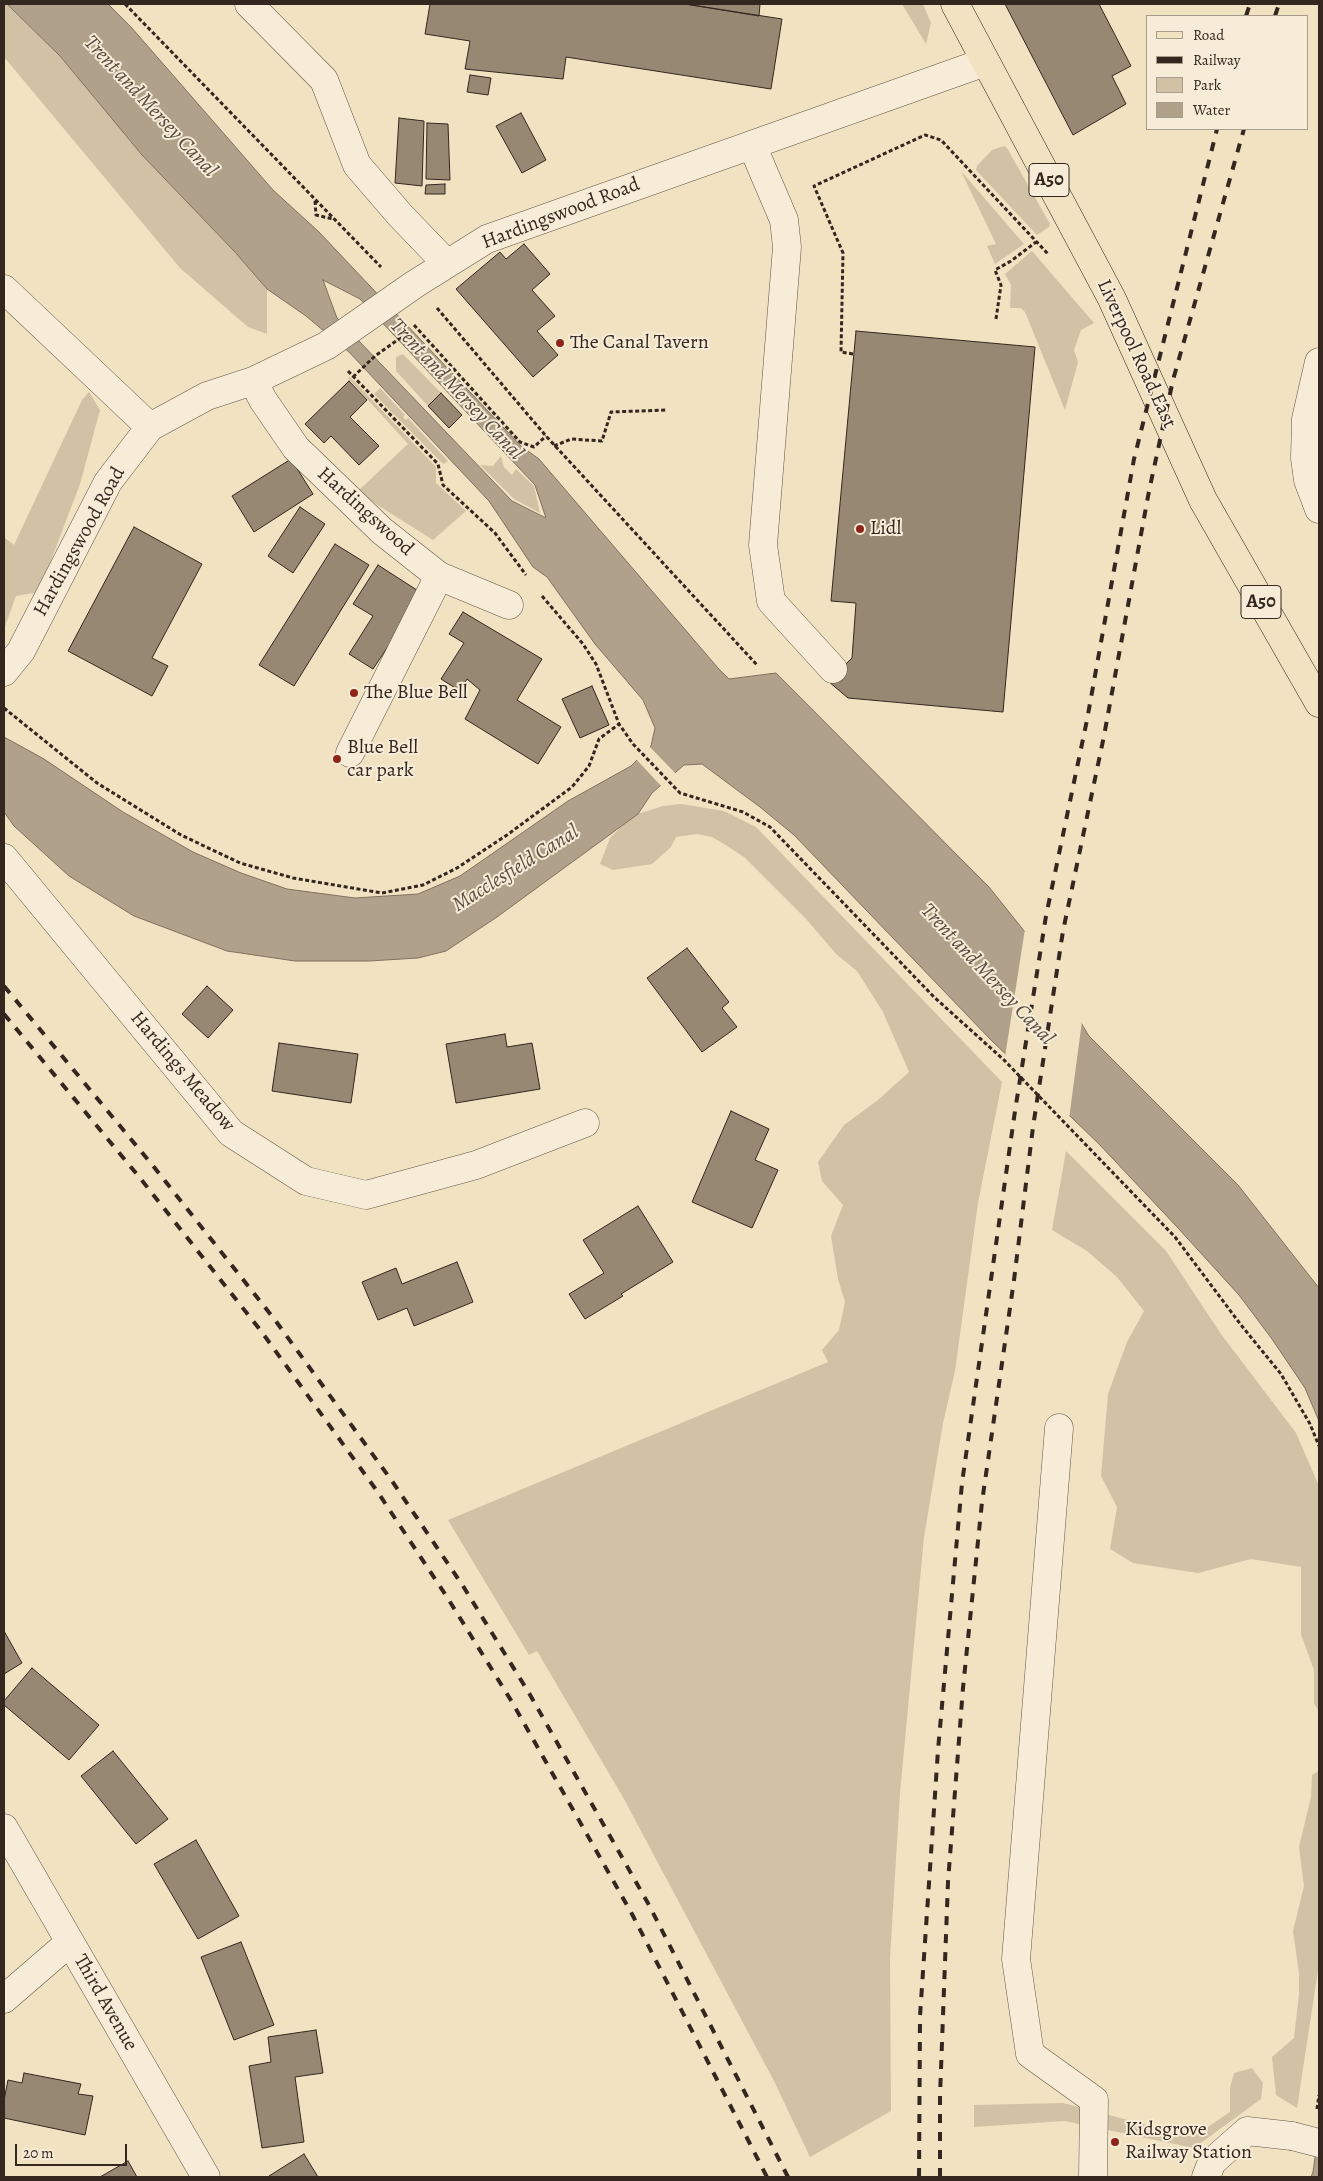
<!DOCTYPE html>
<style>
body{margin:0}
#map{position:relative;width:1323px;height:2181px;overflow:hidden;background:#f1e2c1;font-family:Alegreya,serif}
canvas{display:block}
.frame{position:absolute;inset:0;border:5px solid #33271f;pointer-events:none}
.legend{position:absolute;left:1146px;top:15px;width:162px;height:115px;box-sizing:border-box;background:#f6ecd7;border:1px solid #a89d8d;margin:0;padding:6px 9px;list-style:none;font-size:15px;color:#33271f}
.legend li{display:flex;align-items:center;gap:10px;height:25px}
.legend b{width:25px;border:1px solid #a89d8d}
.scale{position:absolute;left:15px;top:2144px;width:112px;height:22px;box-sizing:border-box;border:2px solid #33271f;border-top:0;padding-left:6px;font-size:15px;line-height:18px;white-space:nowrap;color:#33271f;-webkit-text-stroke:4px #f6ecd7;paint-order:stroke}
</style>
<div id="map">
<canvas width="1323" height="2181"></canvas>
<div class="frame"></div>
<ul class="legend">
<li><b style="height:6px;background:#f1e2c1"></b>Road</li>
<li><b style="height:6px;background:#33271f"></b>Railway</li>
<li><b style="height:14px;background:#d1c2a5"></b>Park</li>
<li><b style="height:14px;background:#b0a28a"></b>Water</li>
</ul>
<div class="scale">20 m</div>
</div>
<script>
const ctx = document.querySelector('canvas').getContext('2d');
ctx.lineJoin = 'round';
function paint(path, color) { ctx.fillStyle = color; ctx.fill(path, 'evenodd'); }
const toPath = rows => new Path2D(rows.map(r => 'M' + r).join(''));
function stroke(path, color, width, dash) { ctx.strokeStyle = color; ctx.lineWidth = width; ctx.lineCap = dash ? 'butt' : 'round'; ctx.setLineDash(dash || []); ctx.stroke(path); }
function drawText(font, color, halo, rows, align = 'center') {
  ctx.font = font + ' Alegreya,serif'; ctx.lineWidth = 4; ctx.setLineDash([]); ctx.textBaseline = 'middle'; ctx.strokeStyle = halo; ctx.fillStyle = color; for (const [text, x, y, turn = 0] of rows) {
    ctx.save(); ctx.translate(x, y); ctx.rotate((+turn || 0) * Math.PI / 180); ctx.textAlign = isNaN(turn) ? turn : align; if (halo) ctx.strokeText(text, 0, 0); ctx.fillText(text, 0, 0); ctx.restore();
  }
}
const green = toPath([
 [4,4,8,5,60,56,142,155,234,251,267,289,267,334,248,327,180,268,4,57],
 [902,4,923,4,931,23,926,44],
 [1004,146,1007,148,1050,224,1049,227,1037,235,976,170,977,166,992,150],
 [961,171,1024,244,995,264,987,246,996,244],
 [1032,251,1094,323,1081,330,1074,350,1078,362,1065,410,1025,312,1021,308,1010,308,1011,285,1005,274],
 [403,354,441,393,428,406,396,371,396,357],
 [350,377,436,467,436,483,466,511,433,540,368,499,358,491,408,444,348,378],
 [380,388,405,415,403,417,406,420,408,418,448,461,444,464,441,462,374,394],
 [89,392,100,410,80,484,39,592,16,596,4,629,4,537,14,545,82,400],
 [501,456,504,467,512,475,516,469,534,486,540,513,514,499,480,465,493,466],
 [681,804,724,811,756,827,1002,1082,978,1203,955,1371,943,1423,924,1537,900,1793,890,1958,891,2111,810,2157,774,2081,624,1799,537,1651,529,1655,448,1520,828,1362,822,1350,839,1330,845,1302,838,1279,831,1236,843,1205,822,1181,818,1162,844,1125,878,1100,909,1072,883,1012,857,971,836,954,807,920,744,857,724,844,712,837,697,834,676,837,671,847,652,864,613,870,600,864,610,838,623,825,638,814,663,806],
 [1066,1151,1166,1251,1221,1334,1296,1433,1319,1486,1319,1712,1314,1703,1314,1670,1301,1634,1301,1567,1251,1559,1198,1573,1133,1563,1110,1549,1117,1507,1101,1476,1108,1394,1127,1342,1144,1311,1117,1277,1087,1251,1052,1230],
 [1319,1771,1319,1964,1297,2108,1276,2095,1272,2057,1294,2038,1299,1994,1299,1973,1293,1931,1304,1886,1299,1847,1311,1797,1312,1775],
 [1252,2068,1263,2083,1261,2099,1194,2148,1065,2121,974,2127,974,2105,1063,2103,1193,2137,1230,2112,1230,2088,1234,2073]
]);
const water = toPath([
 [7,4,108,4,131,27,273,190,319,232,521,446,539,459,718,668,729,679,776,673,989,887,1029,937,1089,1036,1238,1185,1319,1288,1319,1421,1305,1388,1272,1339,1239,1295,1178,1228,1099,1144,991,1040,794,835,760,807,702,764,684,765,652,793,638,814,497,917,446,951,418,958,369,961,295,961,227,951,134,916,69,876,14,826,4,812,4,737,44,759,123,812,193,852,241,873,287,889,355,898,418,894,460,876,568,801,631,766,651,746,655,728,643,700,595,644,547,577,533,567,489,501,349,352,306,316,267,289,234,251,142,155,60,56,7,4],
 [323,280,360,299,535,485,546,518,512,501,337,318,323,280],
 [1319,2130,1319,2177,1311,2177,1313,2172,1319,2130]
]);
const pier = toPath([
 [648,745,677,775,662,787,635,758],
 [1025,929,1082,1021,1069,1119,1005,1057]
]);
const building = toPath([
 [430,4,685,4,782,19,771,89,566,57,563,79,465,69,470,41,425,34,430,4],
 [685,4,760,4,759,16,685,4],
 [1005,4,1099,4,1131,66,1112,76,1126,104,1073,135,1005,4],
 [470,75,491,78,488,95,467,92,470,75],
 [521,113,546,160,522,173,496,126,521,113],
 [399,118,424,121,422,186,395,183,399,118],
 [427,123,448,124,450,180,426,179,427,123],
 [445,184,445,194,425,194,426,185,445,184],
 [524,244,550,274,532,290,555,316,537,331,558,355,533,377,456,289,500,252,506,259,524,244],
 [856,331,1035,347,1003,712,848,698,828,681,852,658,856,603,831,601,856,331],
 [349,381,367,400,350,417,379,446,359,465,331,436,324,443,305,424,349,381],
 [441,393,462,415,449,428,428,406,441,393],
 [291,459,313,494,254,532,232,496,291,459],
 [300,507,325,524,293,573,268,556,300,507],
 [134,527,202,564,152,658,168,666,152,696,68,651,134,527],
 [335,544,369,565,294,686,259,665,335,544],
 [378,565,423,594,373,669,349,654,373,616,353,604,378,565],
 [463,612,542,659,517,700,561,727,538,764,465,719,480,690,467,679,460,691,441,679,464,643,449,634,463,612],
 [592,686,609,725,580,738,562,699,592,686],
 [687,948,729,1002,722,1008,737,1027,702,1052,647,978,687,948],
 [207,986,233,1010,208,1038,182,1014,207,986],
 [505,1034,507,1047,532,1043,540,1089,456,1103,446,1044,505,1034],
 [279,1043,358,1054,351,1103,272,1091,279,1043],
 [731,1111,769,1129,755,1160,778,1170,752,1228,692,1202,731,1111],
 [638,1206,673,1262,621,1294,623,1296,585,1319,569,1294,604,1273,583,1240,638,1206],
 [457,1262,473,1302,414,1326,407,1308,378,1320,362,1282,396,1268,402,1284,457,1262],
 [4,1631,22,1663,4,1674,4,1631],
 [32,1668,99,1725,69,1760,4,1705,4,1701,32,1668],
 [113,1751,168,1819,136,1844,81,1776,113,1751],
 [196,1840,239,1916,198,1939,154,1864,196,1840],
 [241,1942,274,2025,234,2040,201,1957,241,1942],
 [316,2030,323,2073,295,2077,304,2142,262,2148,249,2066,271,2062,268,2037,316,2030],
 [24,2073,81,2084,78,2094,93,2096,85,2135,4,2118,4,2100,8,2080,22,2083,24,2073],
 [304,2154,318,2177,270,2177,269,2176,304,2154],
 [128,2161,137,2177,100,2177,128,2161]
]);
const path = toPath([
 [125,4,381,267],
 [315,201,316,215,333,219],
 [437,308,546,436,757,665],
 [996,319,1001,285,995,270,1011,261,1036,242],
 [414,325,520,442,534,447,546,436],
 [853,354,841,352,843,253,814,186,925,135,941,140,1048,254],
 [348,371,438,464,443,485,495,533,526,575],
 [353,377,375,356,403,336],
 [554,446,571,439,602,441,611,412,667,410],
 [542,596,583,644,596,664,619,724,633,744,680,793,743,812,770,827,934,997,1004,1060,1175,1237,1241,1325,1281,1374,1310,1424,1319,1446],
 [4,708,97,783,181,835,240,863,293,878,382,893,423,885,457,868,507,835,572,787,589,766,599,739,619,724],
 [1317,2109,1319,2095]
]);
const minor = toPath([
 [249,4,324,80,357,165,400,215,447,264],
 [752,145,784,220,787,247,763,545,771,601,833,669],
 [4,289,150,427],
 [1319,362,1306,419,1305,458,1308,480,1319,509],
 [253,381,263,400,296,448,382,531,439,576,509,605],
 [4,672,21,651,108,482,150,427,207,396,253,381,326,346,415,284,487,239,985,62],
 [350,753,439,576],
 [4,858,231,1133,306,1181,366,1195,476,1165,585,1123],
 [1059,1428,1016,1959,1030,2054,1094,2100,1093,2177],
 [4,1828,206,2177],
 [4,1999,70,1942],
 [1206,2177,1212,2162,1247,2131,1292,2136]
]);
const major = toPath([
 [955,4,1112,299,1203,500,1319,703]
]);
const rail = toPath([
 [1246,16,1250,4],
 [1275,16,1279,4],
 [4,986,154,1167,275,1320,392,1481,463,1586,529,1693,649,1905,788,2177],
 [4,1014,140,1178,261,1331,377,1491,447,1597,512,1702,632,1914,767,2177],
 [919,2177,920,2016,938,1750,962,1483,1015,1111,1046,916,1087,720,1134,459,1217,129],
 [940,2177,940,2096,948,1882,963,1688,982,1502,1014,1280,1033,1127,1063,931,1104,736,1149,491,1173,380,1244,129]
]);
const minorBridge = toPath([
 [1292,2136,1319,2143]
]);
const markers = [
 [560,343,5,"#8f2418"],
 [860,529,5,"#8f2418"],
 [354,693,5,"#8f2418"],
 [337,759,5,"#8f2418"],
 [1115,2142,5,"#8f2418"]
];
const shields = [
 [1049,180,40],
 [1261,602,40]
];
const shieldNames = [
 ["A50",1049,180],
 ["A50",1261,602]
];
const streetNames = [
 ["Hardingswood Road",561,214,-21],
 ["Liverpool Road East",1136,354,65],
 ["Hardingswood",365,512,42],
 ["Hardingswood Road",80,542,-61],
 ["Hardings Meadow",182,1072,50],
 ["Third Avenue",105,2003,60]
];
const poiNames = [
 ["The Canal Tavern",570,343],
 ["Lidl",870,529],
 ["The Blue Bell",364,693],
 ["Blue Bell",347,748],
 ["car park",347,771],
 ["Kidsgrove",1125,2130],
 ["Railway Station",1125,2153]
];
const waterNames = [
 ["Trent and Mersey Canal",150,107,47],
 ["Trent and Mersey Canal",456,390,47],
 ["Macclesfield Canal",516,869,-32],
 ["Trent and Mersey Canal",987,975,47]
];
paint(green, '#d1c2a5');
paint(water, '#b0a28a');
stroke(water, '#7e715f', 1);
paint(pier, '#f1e2c1');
paint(building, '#968873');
stroke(building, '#33271f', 1);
stroke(minor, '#625648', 29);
stroke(major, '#33271f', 29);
stroke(path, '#33271f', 3, [4, 2.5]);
stroke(minor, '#f6ecd7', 28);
stroke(major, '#f1e2c1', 28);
stroke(rail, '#33271f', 4, [9, 9]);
stroke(minorBridge, '#625648', 29, []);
stroke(minorBridge, '#f6ecd7', 28);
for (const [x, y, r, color] of markers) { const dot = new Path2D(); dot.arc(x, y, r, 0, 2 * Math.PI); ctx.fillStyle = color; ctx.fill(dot); stroke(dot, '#f6ecd7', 2); }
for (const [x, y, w] of shields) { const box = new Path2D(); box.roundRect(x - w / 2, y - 16.5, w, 33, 4); ctx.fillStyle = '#f6ecd7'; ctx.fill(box); stroke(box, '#33271f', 1); }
drawText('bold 19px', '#33271f', null, shieldNames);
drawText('20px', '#33271f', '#f6ecd7', streetNames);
drawText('20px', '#33271f', '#f6ecd7', poiNames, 'left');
drawText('italic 21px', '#584c3f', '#f6ecd7', waterNames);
</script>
